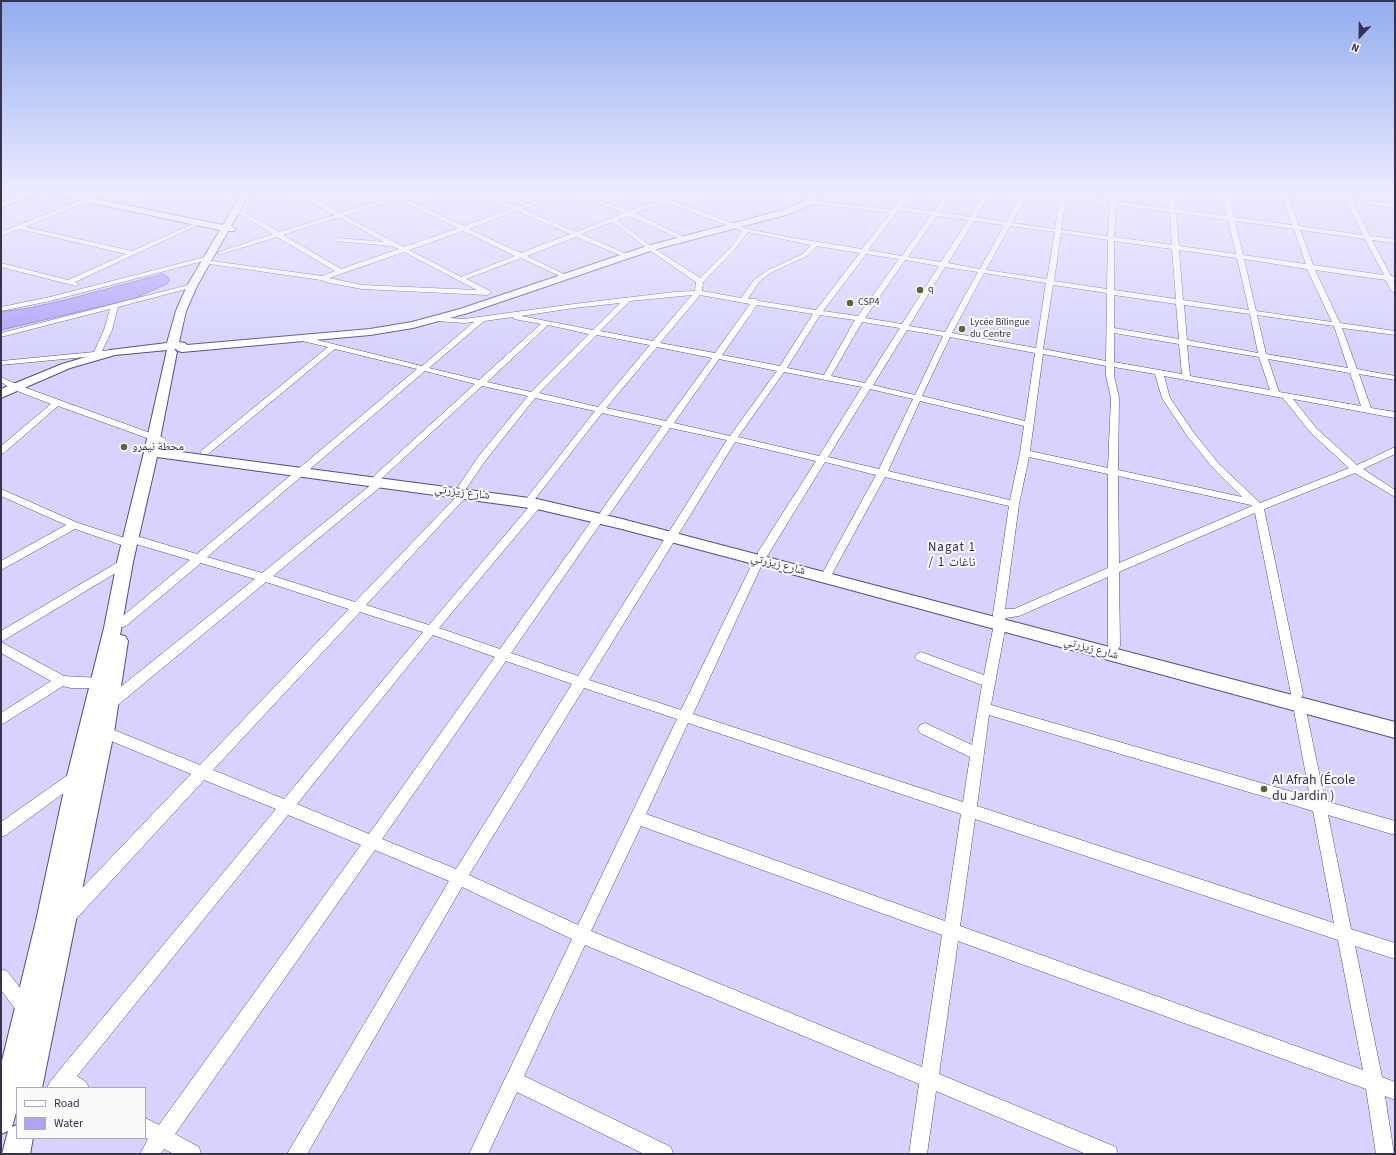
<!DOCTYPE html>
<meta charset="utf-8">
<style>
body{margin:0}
#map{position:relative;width:1396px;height:1155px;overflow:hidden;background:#d7d3fe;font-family:"Source Sans 3",sans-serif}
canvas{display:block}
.frame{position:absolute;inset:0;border:2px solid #37334f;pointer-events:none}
.legend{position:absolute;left:16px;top:1087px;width:130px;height:52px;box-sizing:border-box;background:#fafafa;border:1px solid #acaab6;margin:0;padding:5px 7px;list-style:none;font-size:12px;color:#37334f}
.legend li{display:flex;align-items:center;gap:8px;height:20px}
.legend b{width:20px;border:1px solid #acaab6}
.north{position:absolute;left:1340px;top:16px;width:40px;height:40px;-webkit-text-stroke:3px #fafafa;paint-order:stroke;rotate:202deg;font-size:11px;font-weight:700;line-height:16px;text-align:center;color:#37334f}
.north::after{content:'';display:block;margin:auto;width:14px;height:18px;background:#37334f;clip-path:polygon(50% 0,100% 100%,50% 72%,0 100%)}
</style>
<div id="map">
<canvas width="1396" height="1155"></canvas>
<div class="frame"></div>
<ul class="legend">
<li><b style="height:5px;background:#fff"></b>Road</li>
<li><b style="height:11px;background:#aea2fa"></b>Water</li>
</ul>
<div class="north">N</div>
</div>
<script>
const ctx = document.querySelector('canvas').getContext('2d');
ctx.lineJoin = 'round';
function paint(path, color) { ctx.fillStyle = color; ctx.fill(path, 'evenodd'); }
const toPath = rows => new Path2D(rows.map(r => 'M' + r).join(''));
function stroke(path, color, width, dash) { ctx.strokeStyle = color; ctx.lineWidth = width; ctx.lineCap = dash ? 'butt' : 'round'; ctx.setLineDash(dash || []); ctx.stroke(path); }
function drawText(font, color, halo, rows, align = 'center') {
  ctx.font = font + ' "Source Sans 3","Noto Naskh Arabic",sans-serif'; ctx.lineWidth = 4; ctx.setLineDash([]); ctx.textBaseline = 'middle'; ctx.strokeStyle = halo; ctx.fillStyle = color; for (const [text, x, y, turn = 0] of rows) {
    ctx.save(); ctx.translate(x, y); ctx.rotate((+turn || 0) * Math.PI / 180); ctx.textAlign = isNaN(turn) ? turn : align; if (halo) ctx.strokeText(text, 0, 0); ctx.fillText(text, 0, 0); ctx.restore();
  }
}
const water = toPath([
 [163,274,168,277,169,280,167,284,133,299,1,330,1,312,29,308,65,300,163,274]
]);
const street = toPath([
 [102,193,110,193,92,200,89,198,102,193],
 [294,193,301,193,318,202,342,193,350,193,323,204,340,213,393,197,393,195,413,193,402,197,464,226,512,209,476,193,484,193,517,207,558,193,566,193,522,209,576,232,624,213,572,193,580,193,630,211,660,200,644,193,652,193,665,198,677,193,685,193,670,200,748,229,787,237,862,249,890,213,812,203,810,202,810,200,892,210,904,193,910,193,901,207,934,211,947,193,953,193,939,212,970,217,985,193,991,193,976,217,1006,222,1022,193,1028,193,1012,223,1055,229,1060,197,1042,195,1039,193,1067,193,1067,195,1111,201,1111,193,1117,193,1116,201,1169,209,1168,193,1174,193,1175,209,1227,216,1222,193,1228,193,1234,217,1292,225,1281,193,1287,193,1299,226,1363,235,1347,202,1291,195,1288,193,1304,193,1345,198,1342,193,1348,193,1351,199,1395,204,1395,208,1353,202,1370,236,1395,239,1395,243,1372,240,1391,276,1395,277,1395,281,1393,281,1395,284,1395,293,1391,291,1386,280,1315,270,1340,323,1395,331,1395,335,1342,328,1357,369,1395,376,1395,380,1359,374,1371,408,1395,412,1395,418,1293,399,1317,429,1357,465,1395,447,1395,454,1363,469,1395,490,1395,497,1355,473,1264,509,1303,694,1301,698,1297,699,1293,698,1291,694,1255,513,1119,572,1120,646,1118,649,1114,651,1110,649,1108,646,1108,577,1019,616,1005,618,1006,624,991,705,1310,797,1293,705,1294,701,1299,700,1304,701,1325,801,1395,821,1395,835,1328,815,1351,929,1395,943,1395,959,1355,946,1382,1077,1395,1082,1395,1100,1385,1096,1394,1154,1376,1154,1366,1089,958,941,939,1074,1116,1147,1118,1154,1086,1154,936,1091,927,1154,909,1154,919,1084,585,945,524,1076,671,1147,673,1154,644,1154,517,1092,488,1154,469,1154,572,939,462,887,307,1154,287,1154,449,881,375,850,175,1134,199,1147,201,1154,174,1154,164,1149,160,1154,140,1154,148,1139,145,1137,145,1118,159,1125,361,845,288,815,77,1076,86,1082,89,1088,47,1088,50,1082,58,1072,276,809,204,780,76,919,70,921,64,919,62,913,64,907,191,774,99,736,97,732,99,728,104,726,109,728,200,765,349,609,266,582,113,709,108,710,103,709,102,705,103,701,255,579,201,563,126,626,122,627,118,626,116,623,118,620,190,560,136,544,135,541,136,538,140,537,197,554,417,369,335,349,208,454,202,454,200,452,202,450,328,347,298,340,298,336,301,336,422,366,474,322,464,323,437,321,434,321,434,317,464,319,574,304,674,292,695,291,696,282,648,249,612,222,581,234,629,255,629,257,625,257,576,237,527,256,568,276,568,278,564,278,521,258,466,279,490,291,491,293,487,295,362,289,330,283,321,280,210,264,209,263,212,261,322,276,335,271,277,237,221,254,216,253,273,234,238,213,238,211,242,211,279,232,334,215,294,193],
 [1066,198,1110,204,1108,236,1061,230,1066,198],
 [397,199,458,228,404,247,344,216,397,199],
 [665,202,742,231,731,247,700,278,652,247,617,220,630,216,680,239,684,239,684,237,635,213,665,202],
 [1116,205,1170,212,1172,245,1114,237,1116,205],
 [899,210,931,215,902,256,868,250,899,210],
 [517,211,570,234,521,253,469,229,517,211],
 [1176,213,1228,220,1236,254,1179,246,1176,213],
 [937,216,968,220,941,262,908,257,937,216],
 [339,217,384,242,338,238,335,240,336,241,392,246,399,249,341,269,283,235,339,217],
 [974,221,1004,225,980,269,948,263,974,221],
 [1235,221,1294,229,1306,264,1243,255,1235,221],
 [1010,226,1055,232,1047,279,986,270,1010,226],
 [1300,230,1365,239,1384,275,1313,265,1300,230],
 [463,231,515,256,461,277,409,250,463,231],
 [748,232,811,245,803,254,768,270,754,280,741,298,702,291,703,282,735,249,748,232],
 [1061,233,1108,240,1107,289,1054,281,1061,233],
 [1114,241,1172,249,1176,299,1114,290,1114,241],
 [817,246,860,253,816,310,759,301,756,299,748,299,759,282,772,272,807,256,817,246],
 [1179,250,1237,258,1249,310,1183,300,1179,250],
 [404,252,477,290,362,285,329,278,404,252],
 [866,254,899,259,858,316,823,311,866,254],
 [1244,259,1307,269,1332,322,1256,311,1244,259],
 [905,260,939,266,902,324,865,318,905,260],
 [945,267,978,272,945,332,909,326,945,267],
 [984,273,1046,283,1036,348,952,333,984,273],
 [1053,285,1107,293,1106,361,1043,349,1053,285],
 [692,295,653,341,600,331,630,301,692,295],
 [700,295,750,304,715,353,660,343,700,295],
 [1114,295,1176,304,1179,339,1114,328,1114,295],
 [620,303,593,330,521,316,574,308,620,303],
 [757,305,813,314,780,366,722,355,757,305],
 [1184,305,1250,314,1258,353,1187,340,1184,305],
 [820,315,855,320,824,375,787,368,820,315],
 [1257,315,1334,326,1348,368,1266,354,1257,315],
 [513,317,514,319,541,324,479,380,429,368,484,321,513,317],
 [862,322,900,328,865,383,831,376,862,322],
 [548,325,589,334,531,392,487,382,548,325],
 [907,330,943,336,915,395,873,385,907,330],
 [1114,333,1179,344,1182,374,1114,362,1114,333],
 [597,335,650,345,598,407,539,393,597,335],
 [950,337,1035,353,1025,421,922,396,950,337],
 [1187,345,1259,357,1270,390,1190,376,1187,345],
 [657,347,712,358,666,421,606,408,657,347],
 [1043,354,1106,366,1106,376,1111,398,1108,468,1030,451,1043,354],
 [719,359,777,371,730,436,674,423,719,359],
 [1268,359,1350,373,1361,406,1279,392,1268,359],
 [1114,367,1155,374,1162,398,1188,437,1213,468,1242,497,1118,470,1119,398,1114,376,1114,367],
 [425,371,475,384,375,475,373,477,377,480,262,573,207,557,425,371],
 [784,372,862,387,819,456,738,437,784,372],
 [1164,376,1283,398,1311,433,1349,468,1260,503,1219,464,1194,433,1170,398,1164,376],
 [482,386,528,396,478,457,458,487,463,490,466,489,485,461,535,398,595,411,529,495,527,497,529,499,532,500,535,499,602,413,662,426,601,511,600,513,601,515,595,516,500,649,439,628,541,506,542,504,541,502,533,502,429,625,366,605,467,496,469,494,467,492,461,492,355,602,273,576,384,484,386,482,381,479,482,386],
 [870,389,913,399,879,469,828,457,870,389],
 [920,401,1024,426,1020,453,1010,500,888,471,920,401],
 [670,428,727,440,578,676,511,653,603,520,604,518,603,516,609,515,670,428],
 [735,442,816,461,758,552,758,557,754,560,681,710,589,680,735,442],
 [1029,457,1108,474,1108,568,1014,609,1005,609,1019,504,1029,457],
 [825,462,876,475,823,572,824,575,828,576,832,575,833,572,885,477,1009,506,993,614,994,624,984,675,921,652,917,654,915,657,917,660,982,685,972,745,925,723,920,725,918,729,920,733,970,757,963,802,693,714,764,560,763,558,766,558,825,462],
 [1118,476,1251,505,1252,506,1119,563,1118,476],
 [360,612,423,632,284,799,213,770,360,612],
 [433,635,495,657,369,834,297,804,433,635],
 [506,661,572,684,456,869,382,839,506,661],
 [584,688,677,719,578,925,469,875,584,688],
 [989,715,1313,811,1334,923,977,806,989,715],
 [688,723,961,814,945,921,646,814,688,723],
 [975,819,1338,940,1363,1070,960,926,975,819],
 [641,826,942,935,922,1067,591,931,641,826],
 [87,198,89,199,89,201,25,227,132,251,197,222,202,223,75,282,79,284,76,286,1,267,1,263,68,280,126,254,19,229,1,236,1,232,87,198],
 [209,256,211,257,211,259,50,301,1,311,1,307,50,297,209,256],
 [192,284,194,285,194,287,118,307,112,330,102,351,114,350,118,352,117,354,1,365,1,361,94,352,104,330,110,309,1,337,1,333,192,284],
 [1,377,18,385,164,438,166,440,161,443,158,442,58,406,4,453,1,454,1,446,51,404,12,389,1,382,1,377],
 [1,489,78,523,134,541,135,544,134,547,130,548,75,529,1,570,1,561,66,525,1,496,1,489],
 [125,558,129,559,130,562,129,565,1,642,1,631,125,558],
 [1,642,64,676,99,678,103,679,105,683,103,687,99,688,71,688,63,686,1,725,1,713,51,681,1,653,1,642],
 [77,770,82,772,84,776,82,780,6,835,1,837,1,822,72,772,77,770],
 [1,969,7,971,32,1003,34,1009,32,1015,26,1017,20,1015,1,990,1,969]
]);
const secondary = toPath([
 [26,193,38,193,1,208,1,202,26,193],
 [50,193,66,193,223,225,242,193,250,193,231,226,236,229,234,231,228,231,197,286,186,311,179,342,185,343,187,345,370,329,412,322,460,309,647,246,783,210,809,199,812,193,820,193,815,203,789,214,653,250,468,313,413,328,370,335,182,352,178,351,176,349,174,349,177,352,158,449,537,499,622,519,1395,722,1395,738,840,587,622,529,537,509,157,457,133,562,120,635,125,636,128,641,114,732,42,1088,17,1088,17,1109,12,1127,17,1125,17,1138,33,1138,30,1154,2,1154,8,1131,1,1134,1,1065,36,921,67,776,104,628,117,562,144,452,167,350,115,355,70,368,1,398,1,389,62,364,110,350,167,343,176,311,187,286,220,230,54,195,50,193]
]);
const markers = [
 [920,290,4,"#626330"],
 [850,303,4,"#626330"],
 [962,329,4,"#626330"],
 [124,447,4,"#626330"],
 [1264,789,4,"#626330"]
];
const farPoinames = [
 ["q",928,290],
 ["CSP4",858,303],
 ["Lycée Bilingue",970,323],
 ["du Centre",970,335]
];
const poiNames = [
 ["محطة نيمرو",132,447]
];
const streetNames = [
 ["شارع زيزرتي",462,493,7],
 ["شارع زيزرتي",778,565,14],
 ["شارع زيزرتي",1091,649,15]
];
const neighbourhoodNames = [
 ["Nagat 1",952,548],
 ["/ ناغات 1",952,563]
];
const nearPoinames = [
 ["Al Afrah (École",1272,781],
 ["du Jardin )",1272,797]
];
paint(water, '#aea2fa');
stroke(water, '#8a81c7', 1);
stroke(street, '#564d89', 1);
stroke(secondary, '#564d89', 2);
paint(street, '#fff');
paint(secondary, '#fff');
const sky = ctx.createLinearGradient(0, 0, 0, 355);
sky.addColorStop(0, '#91adef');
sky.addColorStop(0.54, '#edebff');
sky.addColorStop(1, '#edebff00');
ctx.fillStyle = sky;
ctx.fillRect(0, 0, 1396, 355);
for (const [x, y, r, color] of markers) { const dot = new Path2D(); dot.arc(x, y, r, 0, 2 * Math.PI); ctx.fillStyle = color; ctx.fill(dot); stroke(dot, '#fafafa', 1.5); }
drawText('10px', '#37334f', '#fafafa', farPoinames, 'left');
drawText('12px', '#37334f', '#fafafa', poiNames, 'left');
drawText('12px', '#37334f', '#fafafa', streetNames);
ctx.letterSpacing = '1px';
drawText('13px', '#352962', '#fafafa', neighbourhoodNames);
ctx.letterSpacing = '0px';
drawText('14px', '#37334f', '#fafafa', nearPoinames, 'left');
</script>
